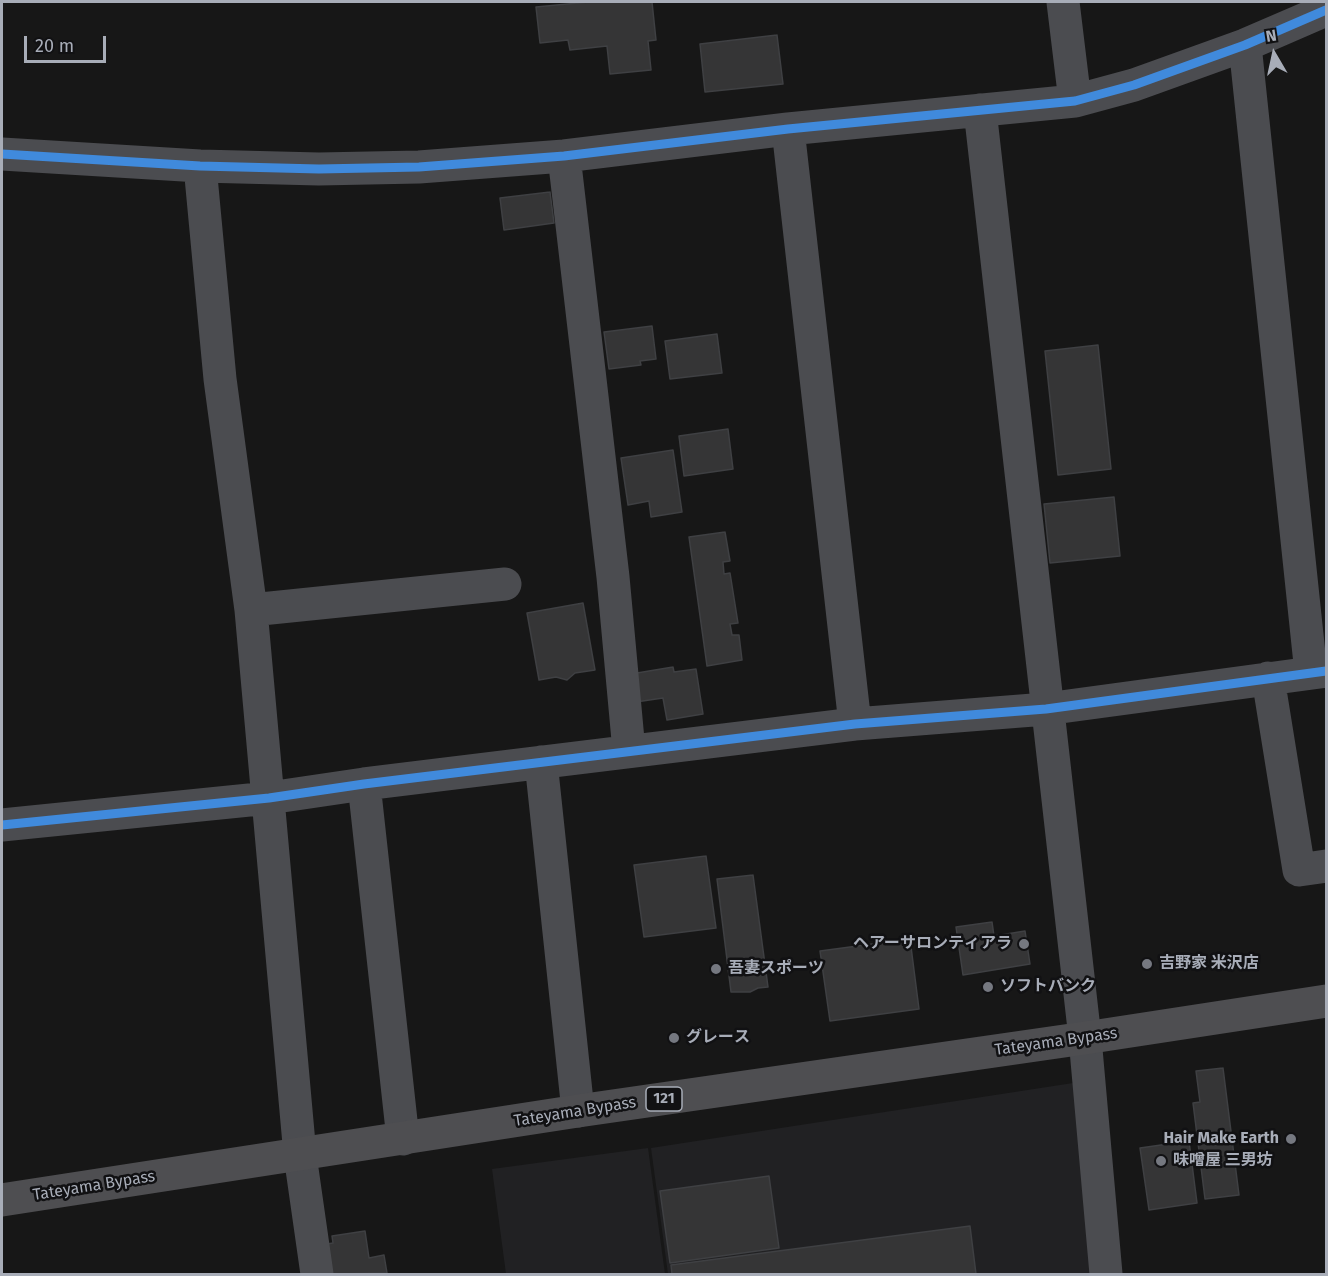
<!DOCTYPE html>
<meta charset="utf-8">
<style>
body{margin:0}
#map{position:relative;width:1328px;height:1276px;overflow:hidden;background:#171717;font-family:"Fira Sans",sans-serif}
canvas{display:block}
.frame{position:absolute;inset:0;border:3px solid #a8adb8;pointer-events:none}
.north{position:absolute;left:1244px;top:24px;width:60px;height:60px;-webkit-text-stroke:4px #111113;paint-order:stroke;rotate:351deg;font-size:16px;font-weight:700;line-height:24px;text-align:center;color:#a8adb8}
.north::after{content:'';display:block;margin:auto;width:21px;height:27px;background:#a8adb8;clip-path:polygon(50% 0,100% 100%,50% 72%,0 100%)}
.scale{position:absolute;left:24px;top:36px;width:82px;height:27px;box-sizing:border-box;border:3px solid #a8adb8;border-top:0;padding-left:8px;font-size:18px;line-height:21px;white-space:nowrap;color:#a8adb8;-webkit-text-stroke:4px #111113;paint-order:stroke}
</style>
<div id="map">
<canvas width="1328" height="1276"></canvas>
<div class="frame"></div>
<div class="north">N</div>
<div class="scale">20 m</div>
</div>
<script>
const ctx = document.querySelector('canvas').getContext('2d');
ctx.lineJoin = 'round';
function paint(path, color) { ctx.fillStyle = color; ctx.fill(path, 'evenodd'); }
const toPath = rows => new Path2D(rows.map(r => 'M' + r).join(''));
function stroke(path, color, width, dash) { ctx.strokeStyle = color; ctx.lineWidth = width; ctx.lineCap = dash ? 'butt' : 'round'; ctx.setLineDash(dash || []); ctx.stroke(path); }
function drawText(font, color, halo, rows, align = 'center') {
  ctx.font = font + ' "Fira Sans","Noto Sans JP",sans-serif'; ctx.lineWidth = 5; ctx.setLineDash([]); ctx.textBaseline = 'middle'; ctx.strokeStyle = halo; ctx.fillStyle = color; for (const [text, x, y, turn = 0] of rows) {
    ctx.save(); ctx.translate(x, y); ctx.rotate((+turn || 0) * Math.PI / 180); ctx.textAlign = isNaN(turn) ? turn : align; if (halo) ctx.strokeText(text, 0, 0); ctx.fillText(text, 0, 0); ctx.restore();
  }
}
const built = toPath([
 [1073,1083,1095,1274,668,1274,651,1148],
 [648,1148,665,1274,506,1274,492,1169]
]);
const building = toPath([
 [588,2,652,2,656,40,648,41,651,70,610,74,607,46,570,50,568,40,540,43,536,7,588,2],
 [777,35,783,84,705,92,700,44,777,35],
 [550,192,554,223,504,230,500,198,550,192],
 [652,326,656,359,640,361,641,365,609,369,604,332,652,326],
 [717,334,722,373,670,379,665,341,717,334],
 [1098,345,1111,469,1058,475,1045,351,1098,345],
 [728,429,733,469,684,476,679,436,728,429],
 [673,450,682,512,651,517,649,501,628,505,621,458,673,450],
 [1114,497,1120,556,1050,563,1044,504,1114,497],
 [725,532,730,561,723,562,724,574,730,573,738,623,730,624,732,635,739,635,742,660,707,666,689,537,725,532],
 [583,603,595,670,575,673,567,680,556,677,539,680,527,613,583,603],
 [673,667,674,672,696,669,703,714,667,720,663,698,636,702,631,674,673,667],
 [706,856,716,928,644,937,634,865,706,856],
 [753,875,768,987,758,988,750,992,731,992,717,879,753,875],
 [992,922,994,936,1025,931,1030,964,963,975,956,927,992,922],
 [910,939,919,1009,830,1021,820,951,910,939],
 [1223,1068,1239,1195,1205,1199,1193,1103,1200,1102,1196,1071,1223,1068],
 [1189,1141,1197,1203,1149,1210,1140,1148,1189,1141],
 [769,1176,779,1248,670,1263,660,1191,769,1176],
 [970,1226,976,1274,672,1274,671,1265,970,1226],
 [365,1231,369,1258,384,1255,387,1273,332,1274,327,1244,333,1243,332,1236,365,1231]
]);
const street = toPath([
 [1063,2,1075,101],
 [1245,45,1311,673],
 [980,110,1085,1038,1106,1274],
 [788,129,855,724],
 [2,154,200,166,319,169,419,167,564,156,788,129,1075,101,1134,85,1245,45,1326,10],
 [564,156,613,577,629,751],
 [200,166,220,379,251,610,300,1155,317,1274],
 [251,610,505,584],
 [1268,678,1299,870,1326,866],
 [541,762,578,1111],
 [364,784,403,1139],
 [2,825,269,798,364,784,855,724,1046,709,1326,671]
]);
const highway = toPath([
 [2,1200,578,1111,1085,1038,1326,1001]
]);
const cycleway = toPath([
 [2,154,200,166,319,169,419,167,564,156,788,129,1075,101,1134,85,1245,45,1326,10],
 [2,825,269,798,364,784,855,724,1046,709,1326,671]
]);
const markers = [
 [1024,944,6,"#757880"],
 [1147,964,6,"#757880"],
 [716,969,6,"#757880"],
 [988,987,6,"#757880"],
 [674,1038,6,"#757880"],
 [1291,1139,6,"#757880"],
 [1161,1161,6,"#757880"]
];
const shields = [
 [664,1099,36]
];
const shieldNames = [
 ["121",664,1099]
];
const poiNames = [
 ["ヘアーサロンティアラ",1012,944,"right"],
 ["吉野家 米沢店",1159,964],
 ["吾妻スポーツ",728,969],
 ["ソフトバンク",1000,987],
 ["グレース",686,1038],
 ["Hair Make Earth",1279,1139,"right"],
 ["味噌屋 三男坊",1173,1161]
];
const streetNames = [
 ["Tateyama Bypass",1056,1042,-8],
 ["Tateyama Bypass",575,1112,-9],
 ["Tateyama Bypass",94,1186,-9]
];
paint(built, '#212123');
paint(building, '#353536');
stroke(building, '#3f4043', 1.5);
stroke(street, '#4b4c50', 33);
stroke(highway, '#4e4e51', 33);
stroke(cycleway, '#408adc', 9);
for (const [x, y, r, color] of markers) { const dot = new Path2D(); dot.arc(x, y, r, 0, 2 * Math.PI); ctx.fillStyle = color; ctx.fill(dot); stroke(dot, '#111113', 2); }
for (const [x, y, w] of shields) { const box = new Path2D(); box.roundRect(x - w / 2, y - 12, w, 24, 4.5); ctx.fillStyle = '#111113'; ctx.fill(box); stroke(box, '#a8adb8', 1.5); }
drawText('bold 15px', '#a8adb8', null, shieldNames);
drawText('bold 16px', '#a8adb8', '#111113', poiNames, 'left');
drawText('16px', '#a8adb8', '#111113', streetNames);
</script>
